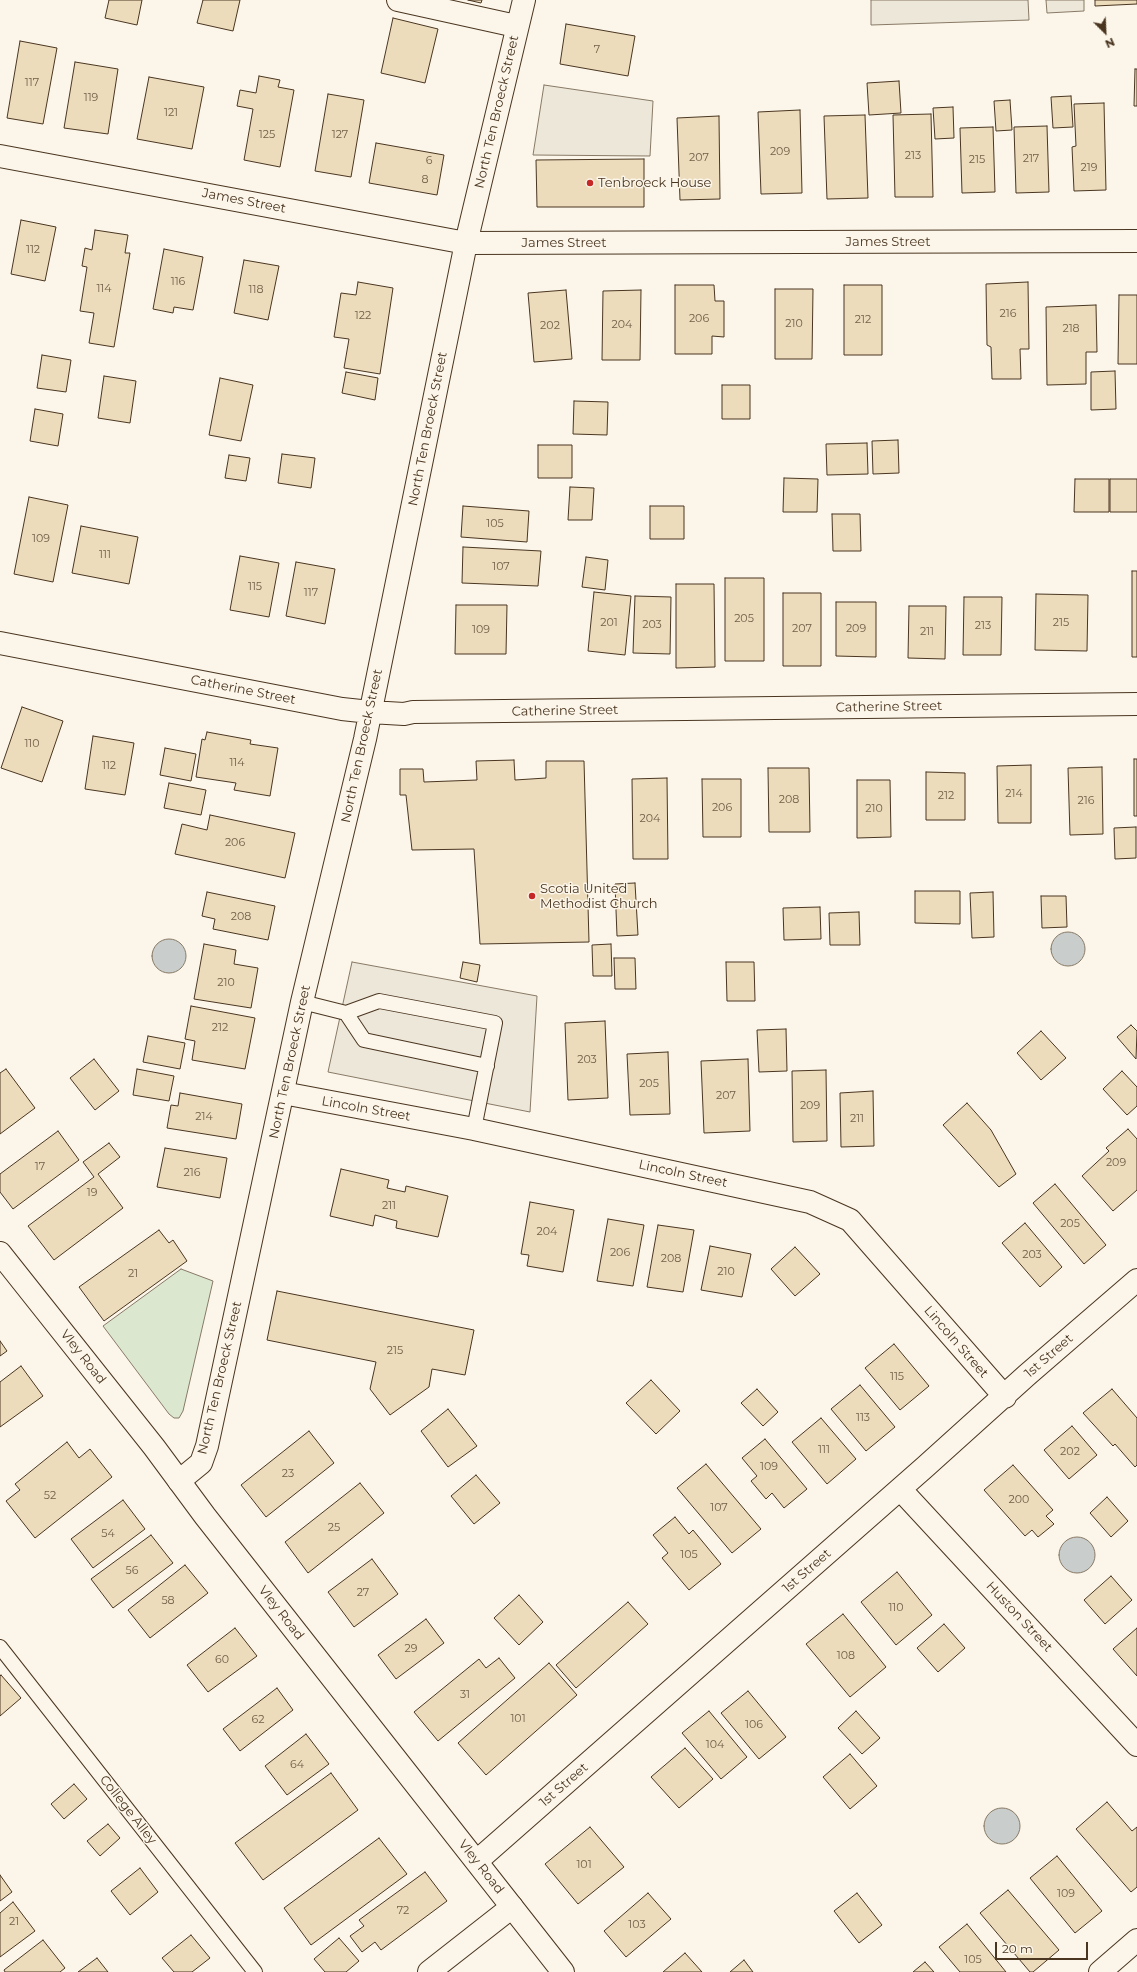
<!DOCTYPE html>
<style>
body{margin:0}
#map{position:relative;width:1137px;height:1972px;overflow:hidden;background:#fbf6e9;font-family:Montserrat,sans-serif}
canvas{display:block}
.north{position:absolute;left:1085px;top:12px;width:40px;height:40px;-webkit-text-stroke:3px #fbf6e9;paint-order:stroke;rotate:156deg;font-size:11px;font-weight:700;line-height:16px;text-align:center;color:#4a3520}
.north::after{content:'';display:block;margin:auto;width:14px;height:18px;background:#4a3520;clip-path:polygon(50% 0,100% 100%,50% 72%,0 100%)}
.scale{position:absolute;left:995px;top:1942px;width:93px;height:18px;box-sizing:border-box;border:2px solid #4a3520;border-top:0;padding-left:5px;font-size:12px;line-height:14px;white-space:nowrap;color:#4a3520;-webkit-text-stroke:3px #fbf6e9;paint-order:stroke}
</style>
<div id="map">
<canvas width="1137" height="1972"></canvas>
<div class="north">N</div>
<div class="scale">20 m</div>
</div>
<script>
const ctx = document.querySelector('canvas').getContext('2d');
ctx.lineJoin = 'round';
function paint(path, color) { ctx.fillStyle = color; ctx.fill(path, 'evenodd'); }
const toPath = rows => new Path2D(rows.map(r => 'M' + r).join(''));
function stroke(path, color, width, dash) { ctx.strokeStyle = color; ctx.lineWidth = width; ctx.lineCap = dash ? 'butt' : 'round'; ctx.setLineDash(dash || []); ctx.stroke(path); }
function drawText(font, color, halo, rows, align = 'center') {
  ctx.font = font + ' Montserrat,sans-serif'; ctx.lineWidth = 3; ctx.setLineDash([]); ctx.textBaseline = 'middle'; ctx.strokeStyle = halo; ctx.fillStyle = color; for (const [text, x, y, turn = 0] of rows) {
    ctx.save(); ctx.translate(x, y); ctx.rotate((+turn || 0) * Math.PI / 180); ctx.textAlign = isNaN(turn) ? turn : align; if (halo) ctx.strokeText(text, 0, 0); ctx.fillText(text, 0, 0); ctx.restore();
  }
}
const green = toPath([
 [181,1269,213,1281,183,1411,179,1418,174,1418,169,1414,103,1326,181,1269]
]);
const parking = toPath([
 [871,0,1028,0,1029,20,871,25,871,0],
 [1046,0,1084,0,1084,11,1047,13,1046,0],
 [544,85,653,101,650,156,533,155,544,85],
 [352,962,537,996,530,1112,328,1072,352,962]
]);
const water = toPath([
 '1051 949a17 17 0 1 1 34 0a17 17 0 1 1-34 0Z',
 '152 956a17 17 0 1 1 34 0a17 17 0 1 1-34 0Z',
 '1059 1555a18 18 0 1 1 36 0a18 18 0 1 1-36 0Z',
 '984 1826a18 18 0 1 1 36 0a18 18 0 1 1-36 0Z'
]);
const building = toPath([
 [109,0,142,0,137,25,105,18,109,0],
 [203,0,240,0,233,31,197,23,203,0],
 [468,0,482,0,481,3,468,0],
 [1095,0,1137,0,1137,4,1095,6,1095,0],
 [393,18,438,29,425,83,381,73,393,18],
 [566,24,635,36,628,76,560,64,566,24],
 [20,41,57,48,43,124,7,118,20,41],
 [75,62,118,69,108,134,64,128,75,62],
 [1135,69,1137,69,1137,106,1134,106,1135,69],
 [259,76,280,80,278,87,294,90,280,167,244,160,253,109,237,106,240,90,256,93,259,76],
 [149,77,204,87,192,149,137,139,149,77],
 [899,81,901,113,869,115,867,83,899,81],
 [328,94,364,100,351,177,315,171,328,94],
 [1071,96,1073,127,1053,128,1051,97,1071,96],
 [1010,100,1012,130,996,131,994,101,1010,100],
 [1104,103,1106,190,1074,191,1072,147,1076,146,1074,104,1104,103],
 [953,107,954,138,935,139,933,108,953,107],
 [800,110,802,193,761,194,758,112,800,110],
 [931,114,933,197,895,197,893,115,931,114],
 [865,115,868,198,827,199,824,116,865,115],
 [719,116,720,199,680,200,677,118,719,116],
 [1047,126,1049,192,1016,193,1014,127,1047,126],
 [993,127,995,192,962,193,960,128,993,127],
 [376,143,444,155,437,195,369,183,376,143],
 [644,159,644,207,537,207,536,160,644,159],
 [21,220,56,227,45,281,11,274,21,220],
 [95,230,128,235,125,253,130,253,114,347,89,343,94,313,80,311,87,267,82,266,85,248,92,250,95,230],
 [164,249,203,257,193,310,174,307,173,313,153,309,164,249],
 [244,260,279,266,268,320,234,313,244,260],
 [358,282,393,288,380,374,344,368,349,339,334,337,341,293,356,295,358,282],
 [1028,282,1029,349,1020,349,1021,379,992,379,991,347,987,345,986,284,1028,282],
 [675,285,714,285,715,301,724,301,724,337,712,336,712,354,675,354,675,285],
 [844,285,882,285,882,355,844,355,844,285],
 [775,289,813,289,812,359,775,359,775,289],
 [566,290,572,359,534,362,528,293,566,290],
 [641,290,640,360,602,360,603,291,641,290],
 [1119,295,1137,295,1137,364,1118,364,1119,295],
 [1096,305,1097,352,1086,352,1086,384,1047,385,1046,307,1096,305],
 [42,355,71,360,66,392,37,388,42,355],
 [1115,371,1116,409,1091,410,1091,372,1115,371],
 [346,372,378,378,375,400,342,393,346,372],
 [104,376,136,381,130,423,98,418,104,376],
 [220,378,253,385,241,441,209,435,220,378],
 [722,385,750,385,750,419,722,419,722,385],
 [574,401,608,402,607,435,573,434,574,401],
 [35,409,63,414,58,446,30,441,35,409],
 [898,440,899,473,873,474,872,441,898,440],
 [867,443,868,474,827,475,826,444,867,443],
 [538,445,572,445,572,478,538,478,538,445],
 [282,454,315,458,311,488,278,483,282,454],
 [229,455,250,458,246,481,225,478,229,455],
 [784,478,818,479,817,512,783,512,784,478],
 [1075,479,1109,479,1109,512,1074,512,1075,479],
 [1110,479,1137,479,1137,512,1110,512,1110,479],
 [570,487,594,488,592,520,568,520,570,487],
 [29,497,68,505,53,582,14,574,29,497],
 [463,506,529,511,527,542,461,537,463,506],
 [650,506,684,506,684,539,650,539,650,506],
 [832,514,860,514,861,551,833,551,832,514],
 [81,526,138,537,129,584,72,573,81,526],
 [463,547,541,551,538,586,462,583,463,547],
 [240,556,279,563,269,617,230,610,240,556],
 [586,557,608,560,605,590,582,587,586,557],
 [296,562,335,569,325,624,286,616,296,562],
 [1132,571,1137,571,1137,657,1132,657,1132,571],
 [725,578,764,578,764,661,725,661,725,578],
 [676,584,714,584,715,667,676,668,676,584],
 [594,592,631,596,625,655,588,651,594,592],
 [783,593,821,593,821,666,783,666,783,593],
 [1036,594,1088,595,1087,651,1035,650,1036,594],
 [635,596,671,597,670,654,633,653,635,596],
 [964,597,1002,597,1001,655,963,655,964,597],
 [836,602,876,602,876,657,836,656,836,602],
 [456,605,507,605,506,654,455,654,456,605],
 [909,606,946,606,945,659,908,658,909,606],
 [22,707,63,721,42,782,1,768,22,707],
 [207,732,251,740,250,744,278,748,270,796,234,790,236,783,196,777,202,739,205,740,207,732],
 [93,736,134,743,125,795,85,789,93,736],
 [165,748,196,754,191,781,160,775,165,748],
 [1134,759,1137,759,1137,816,1134,816,1134,759],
 [514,760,515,780,546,778,546,761,584,761,589,942,480,944,474,849,412,850,406,795,400,795,400,769,423,769,424,782,477,780,476,761,514,760],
 [1031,765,1031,823,998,823,997,766,1031,765],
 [1102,767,1103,834,1070,835,1068,768,1102,767],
 [768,768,809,768,810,832,769,832,768,768],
 [926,772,965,773,965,820,926,820,926,772],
 [667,778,668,859,633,859,632,779,667,778],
 [702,779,741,779,741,837,703,837,702,779],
 [857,780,890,780,891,837,857,838,857,780],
 [169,783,206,790,201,815,164,808,169,783],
 [210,815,295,833,285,878,175,854,182,824,207,830,210,815],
 [1136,827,1136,858,1115,859,1114,828,1136,827],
 [635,883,638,935,617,936,615,884,635,883],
 [915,891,960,891,960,924,915,923,915,891],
 [207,892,275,906,268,940,213,929,215,919,202,916,207,892],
 [993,892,994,937,972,938,970,893,993,892],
 [1041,896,1066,896,1067,927,1042,928,1041,896],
 [820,907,821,939,784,940,783,908,820,907],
 [859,912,860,945,830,945,829,913,859,912],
 [204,944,236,950,234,964,258,968,251,1008,194,999,204,944],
 [611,944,612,976,593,976,592,945,611,944],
 [614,958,635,958,636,989,615,989,614,958],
 [463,962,480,965,477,982,460,978,463,962],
 [726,962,754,962,755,1001,727,1001,726,962],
 [191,1006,255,1018,245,1069,192,1060,195,1041,185,1039,191,1006],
 [605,1021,608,1098,568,1100,565,1023,605,1021],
 [1131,1025,1137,1031,1136,1059,1117,1037,1131,1025],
 [786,1029,787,1071,759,1072,757,1030,786,1029],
 [1041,1031,1066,1058,1041,1080,1017,1053,1041,1031],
 [148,1036,185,1043,180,1069,143,1062,148,1036],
 [668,1052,670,1114,630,1115,627,1054,668,1052],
 [94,1059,119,1091,95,1110,70,1078,94,1059],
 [748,1059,750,1131,704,1133,701,1061,748,1059],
 [6,1069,35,1108,0,1134,0,1073,6,1069],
 [137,1069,174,1076,169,1101,133,1095,137,1069],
 [826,1070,827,1141,793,1142,792,1071,826,1070],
 [1122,1071,1137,1087,1137,1106,1127,1115,1103,1089,1122,1071],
 [873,1091,874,1146,841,1147,840,1093,873,1091],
 [180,1093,242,1104,236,1139,167,1128,171,1105,178,1106,180,1093],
 [967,1103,991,1130,1016,1174,999,1187,943,1125,967,1103],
 [1128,1129,1137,1139,1137,1190,1113,1211,1082,1176,1109,1151,1106,1148,1128,1129],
 [58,1131,79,1160,13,1209,0,1192,0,1174,58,1131],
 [109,1143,120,1157,98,1174,123,1208,54,1260,28,1226,94,1177,83,1162,109,1143],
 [165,1148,227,1158,220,1198,157,1187,165,1148],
 [341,1169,389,1180,387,1188,405,1192,406,1186,448,1196,438,1237,396,1228,397,1221,375,1215,373,1226,330,1216,341,1169],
 [1055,1184,1106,1245,1084,1264,1033,1203,1055,1184],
 [530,1202,574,1210,563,1272,527,1266,529,1255,521,1254,530,1202],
 [608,1219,644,1225,633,1286,597,1281,608,1219],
 [1025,1223,1062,1267,1040,1287,1002,1243,1025,1223],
 [658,1225,694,1230,683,1292,647,1287,658,1225],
 [159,1230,169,1243,173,1240,187,1261,104,1321,79,1287,159,1230],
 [710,1246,751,1254,742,1297,701,1290,710,1246],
 [795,1247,820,1274,795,1296,771,1269,795,1247],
 [277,1291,474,1330,465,1375,432,1369,429,1387,390,1415,370,1389,376,1362,267,1340,277,1291],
 [0,1341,7,1351,0,1356,0,1341],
 [894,1344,929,1386,900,1410,865,1368,894,1344],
 [21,1366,43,1396,0,1427,0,1382,21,1366],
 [651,1380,680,1411,656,1434,626,1403,651,1380],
 [860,1385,895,1427,866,1451,831,1409,860,1385],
 [757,1389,778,1412,763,1426,741,1403,757,1389],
 [1112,1389,1137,1418,1137,1465,1135,1467,1115,1444,1113,1446,1083,1413,1112,1389],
 [448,1409,477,1446,448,1467,421,1431,448,1409],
 [821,1418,856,1459,827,1484,792,1442,821,1418],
 [1072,1426,1097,1455,1069,1479,1044,1450,1072,1426],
 [309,1431,334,1463,266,1517,241,1485,309,1431],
 [765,1439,807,1489,784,1508,772,1493,766,1499,751,1481,757,1476,742,1458,765,1439],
 [67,1442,79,1458,90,1449,112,1477,35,1538,6,1501,20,1490,15,1484,67,1442],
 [706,1464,761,1529,732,1553,677,1488,706,1464],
 [1013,1465,1053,1510,1046,1516,1054,1524,1038,1537,1032,1530,1025,1536,984,1490,1013,1465],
 [476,1475,500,1503,474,1524,451,1496,476,1475],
 [360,1483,384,1513,308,1573,285,1542,360,1483],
 [1107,1497,1128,1521,1111,1537,1090,1513,1107,1497],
 [123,1500,145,1529,93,1568,71,1539,123,1500],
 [675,1517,689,1534,693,1530,721,1564,689,1590,662,1558,668,1553,653,1535,675,1517],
 [151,1535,173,1563,113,1608,91,1579,151,1535],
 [372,1559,398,1594,354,1627,328,1592,372,1559],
 [185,1565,208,1593,150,1638,128,1610,185,1565],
 [897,1572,932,1615,896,1645,861,1602,897,1572],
 [1111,1576,1132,1600,1105,1624,1084,1600,1111,1576],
 [519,1595,543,1622,519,1645,494,1618,519,1595],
 [628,1602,648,1624,576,1688,556,1665,628,1602],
 [843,1614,886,1667,850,1697,806,1644,843,1614],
 [426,1619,444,1643,396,1679,378,1655,426,1619],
 [944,1624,965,1648,938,1672,917,1648,944,1624],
 [235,1628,257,1656,208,1692,187,1665,235,1628],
 [1137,1628,1137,1676,1113,1649,1137,1628],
 [499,1658,515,1678,438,1741,414,1712,479,1659,486,1668,499,1658],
 [549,1663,577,1695,486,1775,458,1743,549,1663],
 [1,1675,21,1698,0,1716,0,1676,1,1675],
 [277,1688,293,1710,240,1751,223,1729,277,1688],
 [748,1691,786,1737,759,1759,721,1713,748,1691],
 [709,1711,747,1757,721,1779,682,1733,709,1711],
 [856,1711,880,1738,862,1754,838,1728,856,1711],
 [306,1734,329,1764,287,1795,265,1766,306,1734],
 [685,1748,713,1779,679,1808,651,1777,685,1748],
 [850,1754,877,1786,850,1809,823,1777,850,1754],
 [331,1773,358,1810,263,1880,235,1843,331,1773],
 [74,1784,87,1799,64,1819,51,1804,74,1784],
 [1107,1802,1132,1831,1137,1827,1137,1887,1131,1892,1076,1829,1107,1802],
 [108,1824,120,1838,100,1856,87,1841,108,1824],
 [590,1827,624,1867,578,1904,545,1864,590,1827],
 [379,1838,407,1874,311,1945,284,1908,379,1838],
 [1057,1856,1102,1911,1075,1933,1030,1878,1057,1856],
 [140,1868,158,1892,130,1915,111,1891,140,1868],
 [425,1872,447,1901,381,1950,375,1942,362,1952,350,1936,364,1926,359,1920,425,1872],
 [0,1875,12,1892,0,1901,0,1875],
 [1008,1890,1059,1950,1033,1972,1030,1972,980,1913,1008,1890],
 [648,1893,671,1919,626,1957,604,1931,648,1893],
 [857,1893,882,1925,859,1943,834,1911,857,1893],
 [13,1902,35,1931,0,1957,0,1913,13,1902],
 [967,1924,1006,1972,960,1972,939,1947,967,1924],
 [191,1935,210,1958,192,1972,174,1972,162,1958,191,1935],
 [339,1938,359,1961,346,1972,325,1972,314,1959,339,1938],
 [43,1940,65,1968,60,1972,5,1972,4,1970,43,1940],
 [685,1953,702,1972,663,1972,685,1953],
 [97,1958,108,1972,78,1972,97,1958],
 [744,1960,753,1972,730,1972,744,1960],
 [925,1962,934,1972,913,1972,925,1962]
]);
const lane = toPath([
 [302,1002,346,1013,379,1001,495,1023,474,1129],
 [346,1013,364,1040,487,1066],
 [0,1647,255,1972]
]);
const street = toPath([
 [398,0,516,26],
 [0,156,466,243,1137,241],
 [0,643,342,709,370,712,404,714,413,712,1137,704],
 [283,1093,474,1129,810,1202,850,1220,1005,1397],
 [179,1481,201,1463,207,1446,302,1002,365,739,466,243,524,0],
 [900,1489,1137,1745],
 [477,1861,925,1467,1027,1375,1137,1280],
 [429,1972,512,1907],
 [1100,1972,1137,1940]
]);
const secondary = toPath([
 [0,1253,154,1447,205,1516,563,1972]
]);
const markers = [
 [590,183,4,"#c62828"],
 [532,896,4,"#c62828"]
];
const numberNames = [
 ["7",597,50],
 ["117",32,83],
 ["119",91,98],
 ["121",171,113],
 ["125",267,135],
 ["127",340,135],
 ["209",780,152],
 ["213",913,156],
 ["207",699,158],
 ["217",1031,159],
 ["215",977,160],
 ["6",429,161],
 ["219",1089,168],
 ["8",425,180],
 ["112",33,250],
 ["116",178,282],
 ["114",104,289],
 ["118",256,290],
 ["216",1008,314],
 ["122",363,316],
 ["206",699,319],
 ["212",863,320],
 ["210",794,324],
 ["204",622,325],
 ["202",550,326],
 ["218",1071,329],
 ["105",495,524],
 ["109",41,539],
 ["111",105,555],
 ["107",501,567],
 ["115",255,587],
 ["117",311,593],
 ["205",744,619],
 ["201",609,623],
 ["215",1061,623],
 ["203",652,625],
 ["213",983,626],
 ["207",802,629],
 ["209",856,629],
 ["109",481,630],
 ["211",927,632],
 ["110",32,744],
 ["114",237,763],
 ["112",109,766],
 ["214",1014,794],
 ["212",946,796],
 ["208",789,800],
 ["216",1086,801],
 ["206",722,808],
 ["210",874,809],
 ["204",650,819],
 ["206",235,843],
 ["208",241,917],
 ["210",226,983],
 ["212",220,1028],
 ["203",587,1060],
 ["205",649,1084],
 ["207",726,1096],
 ["209",810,1106],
 ["214",204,1117],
 ["211",857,1119],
 ["209",1116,1163],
 ["17",40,1167],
 ["216",192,1173],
 ["19",92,1193],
 ["211",389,1206],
 ["205",1070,1224],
 ["204",547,1232],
 ["206",620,1253],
 ["203",1032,1255],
 ["208",671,1259],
 ["210",726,1272],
 ["21",133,1274],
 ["215",395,1351],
 ["115",897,1377],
 ["113",863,1418],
 ["111",824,1450],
 ["202",1070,1452],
 ["109",769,1467],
 ["23",288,1474],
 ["52",50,1496],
 ["200",1019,1500],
 ["107",719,1508],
 ["25",334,1528],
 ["54",108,1534],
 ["105",689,1555],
 ["56",132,1571],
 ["27",363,1593],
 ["58",168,1601],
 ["110",896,1608],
 ["29",411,1649],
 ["108",846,1656],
 ["60",222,1660],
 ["31",465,1695],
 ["101",518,1719],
 ["62",258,1720],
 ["106",754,1725],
 ["104",715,1745],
 ["64",297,1765],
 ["101",584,1865],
 ["109",1066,1894],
 ["72",403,1911],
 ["21",14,1922],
 ["103",637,1925],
 ["105",973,1960]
];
const streetNames = [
 ["North Ten Broeck Street",497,112,-77],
 ["James Street",244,201,11],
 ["James Street",888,242],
 ["James Street",564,243],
 ["North Ten Broeck Street",428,429,-79],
 ["Catherine Street",243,690,11],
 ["Catherine Street",889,707,-1],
 ["Catherine Street",565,711,-1],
 ["North Ten Broeck Street",362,746,-78],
 ["North Ten Broeck Street",290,1062,-78],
 ["Lincoln Street",366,1109,10],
 ["Lincoln Street",683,1174,12],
 ["Lincoln Street",956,1342,49],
 ["1st Street",1049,1356,-41],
 ["Vley Road",83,1357,52],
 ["North Ten Broeck Street",220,1378,-77],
 ["1st Street",807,1571,-41],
 ["Vley Road",281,1613,52],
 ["Huston Street",1019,1617,47],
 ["1st Street",564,1785,-41],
 ["College Alley",128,1810,52],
 ["Vley Road",481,1867,52]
];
const poiNames = [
 ["Tenbroeck House",598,183],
 ["Scotia United",540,889],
 ["Methodist Church",540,904]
];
paint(green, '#dce7d0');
stroke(green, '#887966', 1);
paint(parking, '#ede7d9');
stroke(parking, '#887966', 1);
paint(water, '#c9cecd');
stroke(water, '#887966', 1);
paint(building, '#ecdcbc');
stroke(building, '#4a3520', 1);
stroke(lane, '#4a3520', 16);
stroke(street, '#4a3520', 24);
stroke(secondary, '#4a3520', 24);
stroke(lane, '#fbf6e9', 14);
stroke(street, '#fbf6e9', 22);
stroke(secondary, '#fbf6e9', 22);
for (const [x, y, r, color] of markers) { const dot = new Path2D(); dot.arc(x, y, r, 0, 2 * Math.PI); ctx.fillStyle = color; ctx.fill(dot); stroke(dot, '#fbf6e9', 1.5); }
drawText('11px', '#725f47', null, numberNames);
drawText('13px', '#4a3520', '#fbf6e9', streetNames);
drawText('13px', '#4a3520', '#fbf6e9', poiNames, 'left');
</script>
